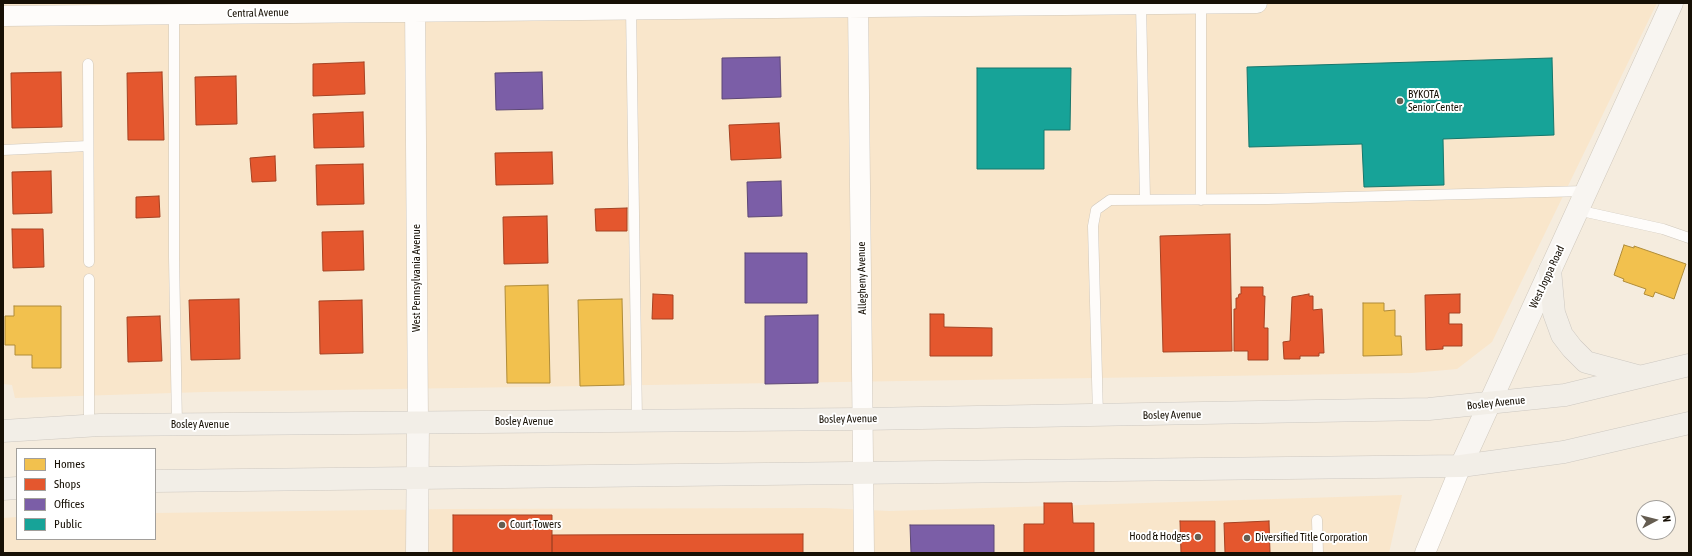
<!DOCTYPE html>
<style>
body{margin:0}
#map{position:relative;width:1692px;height:556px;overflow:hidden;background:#f5ecde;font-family:"Asap Condensed",sans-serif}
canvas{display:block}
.frame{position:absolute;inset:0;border:4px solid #171005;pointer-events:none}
.legend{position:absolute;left:16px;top:448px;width:140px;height:92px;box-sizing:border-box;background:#fff;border:1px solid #a29f9b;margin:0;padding:5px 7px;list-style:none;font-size:12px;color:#171005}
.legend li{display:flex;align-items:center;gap:8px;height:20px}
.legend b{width:20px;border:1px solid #a29f9b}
.north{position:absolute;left:1636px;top:500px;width:40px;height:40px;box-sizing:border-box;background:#fff;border:1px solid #a29f9b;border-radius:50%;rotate:83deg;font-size:11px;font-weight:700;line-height:16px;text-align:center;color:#171005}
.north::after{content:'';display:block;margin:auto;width:14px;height:18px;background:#655d51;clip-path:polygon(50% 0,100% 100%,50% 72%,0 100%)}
</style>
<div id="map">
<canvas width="1692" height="556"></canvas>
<div class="frame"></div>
<ul class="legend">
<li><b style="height:11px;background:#f2c14e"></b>Homes</li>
<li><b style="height:11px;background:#e4572e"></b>Shops</li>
<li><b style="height:11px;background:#7b5ea7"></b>Offices</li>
<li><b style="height:11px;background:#17a398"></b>Public</li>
</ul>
<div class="north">N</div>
</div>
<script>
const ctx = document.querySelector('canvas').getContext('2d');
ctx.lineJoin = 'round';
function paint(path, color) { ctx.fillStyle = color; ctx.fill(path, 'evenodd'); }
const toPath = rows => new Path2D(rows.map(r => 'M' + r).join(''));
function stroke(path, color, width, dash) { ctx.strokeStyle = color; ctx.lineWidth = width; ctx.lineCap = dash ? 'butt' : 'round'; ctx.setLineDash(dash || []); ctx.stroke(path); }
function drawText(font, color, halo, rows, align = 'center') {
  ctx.font = font + ' "Asap Condensed",sans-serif'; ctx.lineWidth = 4; ctx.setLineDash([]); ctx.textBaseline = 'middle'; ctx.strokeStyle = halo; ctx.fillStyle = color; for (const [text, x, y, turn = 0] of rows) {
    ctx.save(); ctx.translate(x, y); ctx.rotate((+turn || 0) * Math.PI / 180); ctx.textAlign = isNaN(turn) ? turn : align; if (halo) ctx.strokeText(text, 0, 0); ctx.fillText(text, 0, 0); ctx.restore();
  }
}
const built = toPath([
 [3,3,1657,3,1492,342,1457,369,1412,373,204,392,15,398,12,385,3,384],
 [1402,495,1389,553,3,553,3,518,17,517,17,539,155,539,155,513,451,509,825,508,890,511]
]);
const homes = toPath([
 [1624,245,1634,248,1634,246,1686,264,1674,299,1655,292,1653,297,1644,294,1646,289,1623,281,1624,279,1614,275,1624,245],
 [548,285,550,383,507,383,505,286,548,285],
 [622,299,624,385,580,386,578,300,622,299],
 [1363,303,1384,303,1384,311,1395,310,1395,336,1401,336,1402,355,1363,356,1363,303],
 [14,306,61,306,61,368,32,368,32,355,15,355,15,345,5,345,5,316,14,316,14,306]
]);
const shops = toPath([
 [364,62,365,94,313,96,313,64,364,62],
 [61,72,62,127,12,128,11,73,61,72],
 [162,72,164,140,128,140,127,73,162,72],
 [236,76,237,124,196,125,195,77,236,76],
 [363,112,364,147,314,148,313,114,363,112],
 [779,123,781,158,731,160,729,125,779,123],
 [552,152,553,184,496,185,495,153,552,152],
 [275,156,276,181,252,182,250,158,275,156],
 [363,164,364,204,317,205,316,165,363,164],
 [51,171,52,213,13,214,12,172,51,171],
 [159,196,160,217,136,218,136,197,159,196],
 [627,208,627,231,596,231,595,209,627,208],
 [547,216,548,263,504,264,503,217,547,216],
 [12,229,43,229,44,267,13,268,12,229],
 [363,231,364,270,323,271,322,232,363,231],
 [1230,234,1232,351,1163,352,1160,236,1230,234],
 [1241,287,1263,287,1263,296,1265,296,1264,328,1268,328,1268,360,1248,360,1248,351,1234,351,1234,309,1236,309,1236,298,1238,298,1239,294,1241,294,1241,287],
 [653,294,673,295,673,319,652,319,653,294],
 [1309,294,1309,296,1313,296,1313,310,1322,309,1324,353,1319,353,1319,356,1300,356,1300,359,1284,359,1283,342,1290,341,1292,297,1309,294],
 [1460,294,1460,313,1449,313,1449,324,1462,324,1462,346,1443,346,1443,349,1426,350,1425,295,1460,294],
 [239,299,240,359,191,360,189,300,239,299],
 [362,300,363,353,320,354,319,301,362,300],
 [930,314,944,314,944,327,992,328,992,356,930,356,930,314],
 [160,316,162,361,128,362,127,317,160,316],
 [1044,503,1072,503,1073,523,1094,523,1094,553,1024,553,1024,524,1044,524,1044,503],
 [453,515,552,515,552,553,453,553,453,515],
 [1180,521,1215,521,1215,553,1181,553,1180,521],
 [1269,521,1270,553,1225,553,1224,523,1269,521],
 [803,534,803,553,552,553,552,535,803,534]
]);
const offices = toPath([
 [780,57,781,97,722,99,722,58,780,57],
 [542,72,543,109,496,110,495,73,542,72],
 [781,181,782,216,748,217,747,182,781,181],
 [745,253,807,253,807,303,745,303,745,253],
 [818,315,818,383,765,384,765,316,818,315],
 [910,525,994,525,994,553,911,553,910,525]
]);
const public = toPath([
 [1552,58,1554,135,1443,139,1444,185,1364,187,1362,144,1249,147,1247,67,1552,58],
 [977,68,1071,68,1070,130,1044,130,1044,169,977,169,977,68]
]);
const lane = toPath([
 [1141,4,1145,200],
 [1201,4,1201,200],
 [631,7,637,421],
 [174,14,174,257,177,425],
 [88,64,89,262],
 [3,150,88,146],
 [1577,210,1663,229,1689,238],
 [89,279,89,426],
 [1098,416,1093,226,1096,210,1110,200,1268,199,1586,191],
 [1317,520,1318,553]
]);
const street = toPath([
 [415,3,418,423],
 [858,3,864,553],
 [3,16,1257,3],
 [1425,553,1461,466]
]);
const secondary = toPath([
 [1461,466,1672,3],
 [417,553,418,423]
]);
const primary = toPath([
 [1550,270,1554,313,1562,335,1572,348,1586,362,1638,376],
 [3,431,100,425,864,419,1429,409,1565,395,1689,365],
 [155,481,1461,466,1564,452,1689,423],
 [3,489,17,488]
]);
const markers = [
 [1400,101,4,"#655d51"],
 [502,525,4,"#655d51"],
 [1198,537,4,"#655d51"],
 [1247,538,4,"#655d51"]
];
const streetNames = [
 ["Central Avenue",258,13,-1],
 ["West Joppa Road",1547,277,-65],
 ["West Pennsylvania Avenue",417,278,-90],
 ["Allegheny Avenue",862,278,-91],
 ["Bosley Avenue",1496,403,-6],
 ["Bosley Avenue",1172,415,-1],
 ["Bosley Avenue",848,419,-1],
 ["Bosley Avenue",524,422],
 ["Bosley Avenue",200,425]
];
const poiNames = [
 ["BYKOTA",1408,95],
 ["Senior Center",1408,108],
 ["Court Towers",510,525],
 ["Hood & Hodges",1190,537,"right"],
 ["Diversified Title Corporation",1255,538]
];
paint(built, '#f9e6cb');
paint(homes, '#f2c14e');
stroke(homes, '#b08c38', 1);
paint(shops, '#e4572e');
stroke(shops, '#a64222', 1);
paint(offices, '#7b5ea7');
stroke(offices, '#5d4776', 1);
paint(public, '#17a398');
stroke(public, '#17776c', 1);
stroke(lane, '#d0c8bc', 11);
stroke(street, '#d0c8bc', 21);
stroke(secondary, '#d0c8bc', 23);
stroke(primary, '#cdc8c1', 23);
stroke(lane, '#fefcfa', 10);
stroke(street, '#fefcfa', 20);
stroke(secondary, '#f8f5f1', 22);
stroke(primary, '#f2eee7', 22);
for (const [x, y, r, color] of markers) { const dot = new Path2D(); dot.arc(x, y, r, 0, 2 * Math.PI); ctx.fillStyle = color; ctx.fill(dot); stroke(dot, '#fff', 1.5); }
drawText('11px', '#171005', '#fff', streetNames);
drawText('11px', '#171005', '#fff', poiNames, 'left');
</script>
